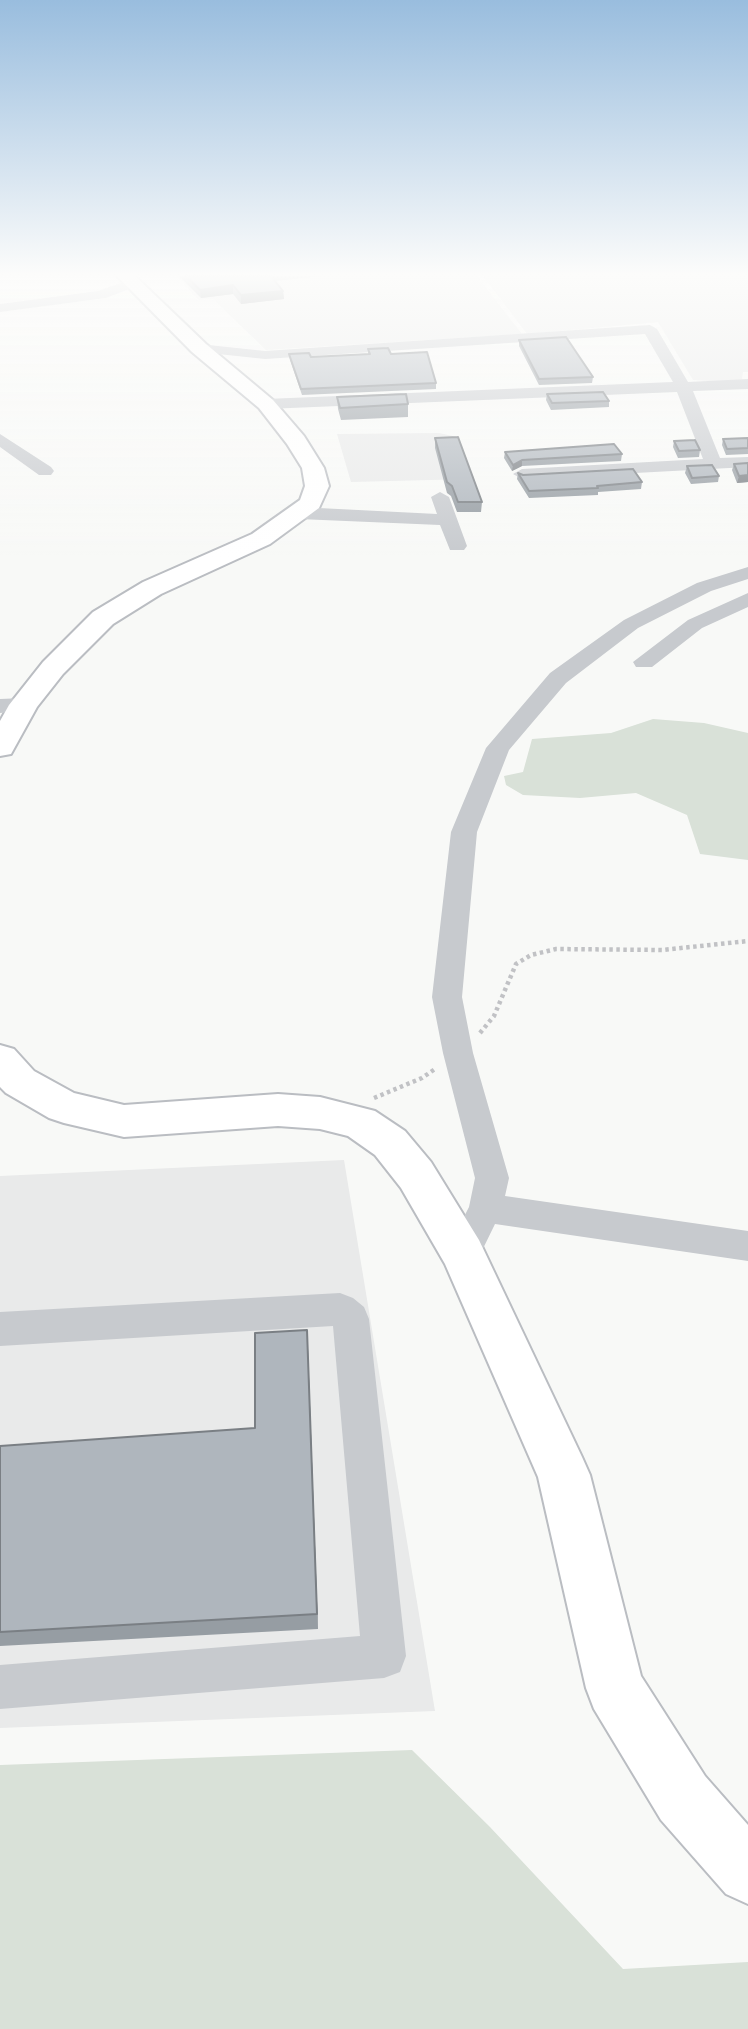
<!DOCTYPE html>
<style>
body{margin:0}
canvas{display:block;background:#f8f9f7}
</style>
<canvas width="748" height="2029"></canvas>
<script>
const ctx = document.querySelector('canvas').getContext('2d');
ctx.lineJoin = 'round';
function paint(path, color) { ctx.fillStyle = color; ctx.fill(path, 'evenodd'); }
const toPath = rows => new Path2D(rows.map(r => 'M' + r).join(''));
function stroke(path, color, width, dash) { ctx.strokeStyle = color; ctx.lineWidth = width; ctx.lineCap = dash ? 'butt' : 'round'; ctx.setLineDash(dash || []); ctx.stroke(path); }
const built = toPath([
 [177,276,477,276,522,334,266,350,213,299,198,300],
 [483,276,748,276,748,372,743,372,742,379,724,382,693,380,658,322,527,334],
 [439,433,457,437,470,479,351,482,337,434],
 [344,1160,435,1711,0,1728,0,1176]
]);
const green = toPath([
 [653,719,704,723,748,733,748,860,700,854,687,815,636,793,580,798,523,795,506,785,504,776,523,772,532,739,611,733],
 [412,1750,490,1827,623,1969,748,1962,748,2029,0,2029,0,1765]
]);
const path = toPath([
 [480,1033,494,1016,516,964,531,955,556,949,662,950,748,941],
 [374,1098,422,1078,435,1069]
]);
const minor = toPath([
 [132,279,137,280,137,286,106,298,0,312,0,304,98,291,132,279],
 [650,325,657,329,688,382,748,379,748,389,693,391,720,458,748,457,748,467,522,479,513,474,522,469,703,459,677,392,266,409,258,404,266,399,673,382,645,334,265,359,199,352,192,348,199,344,265,351,650,325],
 [0,434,51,467,54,471,51,475,39,475,0,447,0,434],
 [440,492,449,497,467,546,464,550,450,550,440,525,299,519,290,513,299,507,437,514,431,497,440,492],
 [748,567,748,579,711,591,638,628,566,683,509,750,477,832,462,997,473,1053,509,1178,505,1196,748,1231,748,1261,495,1224,475,1265,463,1269,451,1265,445,1254,469,1207,475,1178,443,1053,432,997,451,832,486,748,550,673,624,620,697,583,748,567],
 [748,593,748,607,702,628,652,667,636,667,633,662,688,620,748,593],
 [24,698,32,700,35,705,32,710,0,713,0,699,24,698],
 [340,1293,353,1298,364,1307,369,1319,406,1656,400,1672,384,1678,0,1709,0,1665,360,1636,333,1326,0,1346,0,1312,340,1293]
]);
const major = toPath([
 [117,276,135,276,206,344,273,400,304,436,324,468,329,486,319,508,270,544,161,594,113,624,63,674,37,707,11,754,0,756,0,721,9,705,43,662,93,612,143,582,252,534,300,500,305,486,302,468,287,444,259,408,192,352,117,276],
 [0,1045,14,1049,34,1071,74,1093,124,1105,278,1094,320,1097,375,1111,405,1131,431,1162,479,1240,582,1457,590,1475,641,1676,705,1776,748,1825,748,1904,726,1894,661,1820,594,1709,586,1688,538,1477,445,1264,401,1188,375,1155,348,1136,320,1129,278,1126,124,1137,64,1123,49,1118,6,1093,0,1087,0,1045]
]);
const wall = toPath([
 [179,276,320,276,275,281,283,291,284,299,241,304,233,294,201,298],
 [519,340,593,377,592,383,539,385,519,346],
 [368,349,391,354,436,383,436,389,302,395,290,360,289,354,311,357,368,354],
 [547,394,609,401,609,407,551,410,546,400],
 [337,397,408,404,408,417,341,420,338,409],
 [435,438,482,502,481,512,457,512,451,496,447,493,435,448],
 [748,438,748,454,726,455,722,445,723,439],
 [674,441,700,450,699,457,678,458,673,447],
 [505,452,622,454,621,461,522,466,512,471,504,458],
 [748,463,748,482,737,483,732,470,734,464],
 [687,466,719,476,718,482,691,484,685,473],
 [518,473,523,475,642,482,641,489,598,492,598,495,529,498,517,479],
 [308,1349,318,1629,0,1646,0,1446,255,1428]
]);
const shadedWall = toPath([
 [268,276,320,276,269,281],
 [233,285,233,294,201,298,200,290],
 [283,291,284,299,241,304,241,295],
 [522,460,522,466,512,471,513,465],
 [748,475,748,482,737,483,739,476],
 [307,1330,308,1349,318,1629,317,1614]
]);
const building = toPath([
 [186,276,271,276,283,291,241,295,233,285,200,290,186,276],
 [566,337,593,377,539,379,519,340,566,337],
 [388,348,391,354,427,352,436,383,301,389,289,354,309,353,311,357,370,354,368,349,388,348],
 [603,392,609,401,552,403,547,394,603,392],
 [406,394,408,404,340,408,337,397,406,394],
 [458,437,482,502,458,502,452,486,447,482,435,438,458,437],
 [748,438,748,448,727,449,723,439,748,438],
 [695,440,700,450,679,451,674,441,695,440],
 [614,444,622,454,522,460,513,465,505,452,614,444],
 [748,463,748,475,739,476,734,464,748,463],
 [712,465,719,476,692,478,687,466,712,465],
 [633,469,642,482,597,486,598,488,529,491,518,473,523,475,633,469],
 [307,1330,317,1614,0,1632,0,1446,255,1428,255,1333,307,1330]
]);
paint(built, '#e9eaea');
paint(green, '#d9e1d8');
stroke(major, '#babdc2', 4);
stroke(path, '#c1c2c5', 4.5, [3.5, 3.5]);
paint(minor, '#c7cace');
paint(major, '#fff');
paint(wall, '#969da3');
paint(shadedWall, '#7a7f84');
paint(building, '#afb6bd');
stroke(building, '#7a7f84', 2);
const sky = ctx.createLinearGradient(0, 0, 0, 560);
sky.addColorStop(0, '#99bdde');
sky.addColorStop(0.49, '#fcfcfb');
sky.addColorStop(1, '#fcfcfb00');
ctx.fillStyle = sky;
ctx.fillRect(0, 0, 748, 560);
</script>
